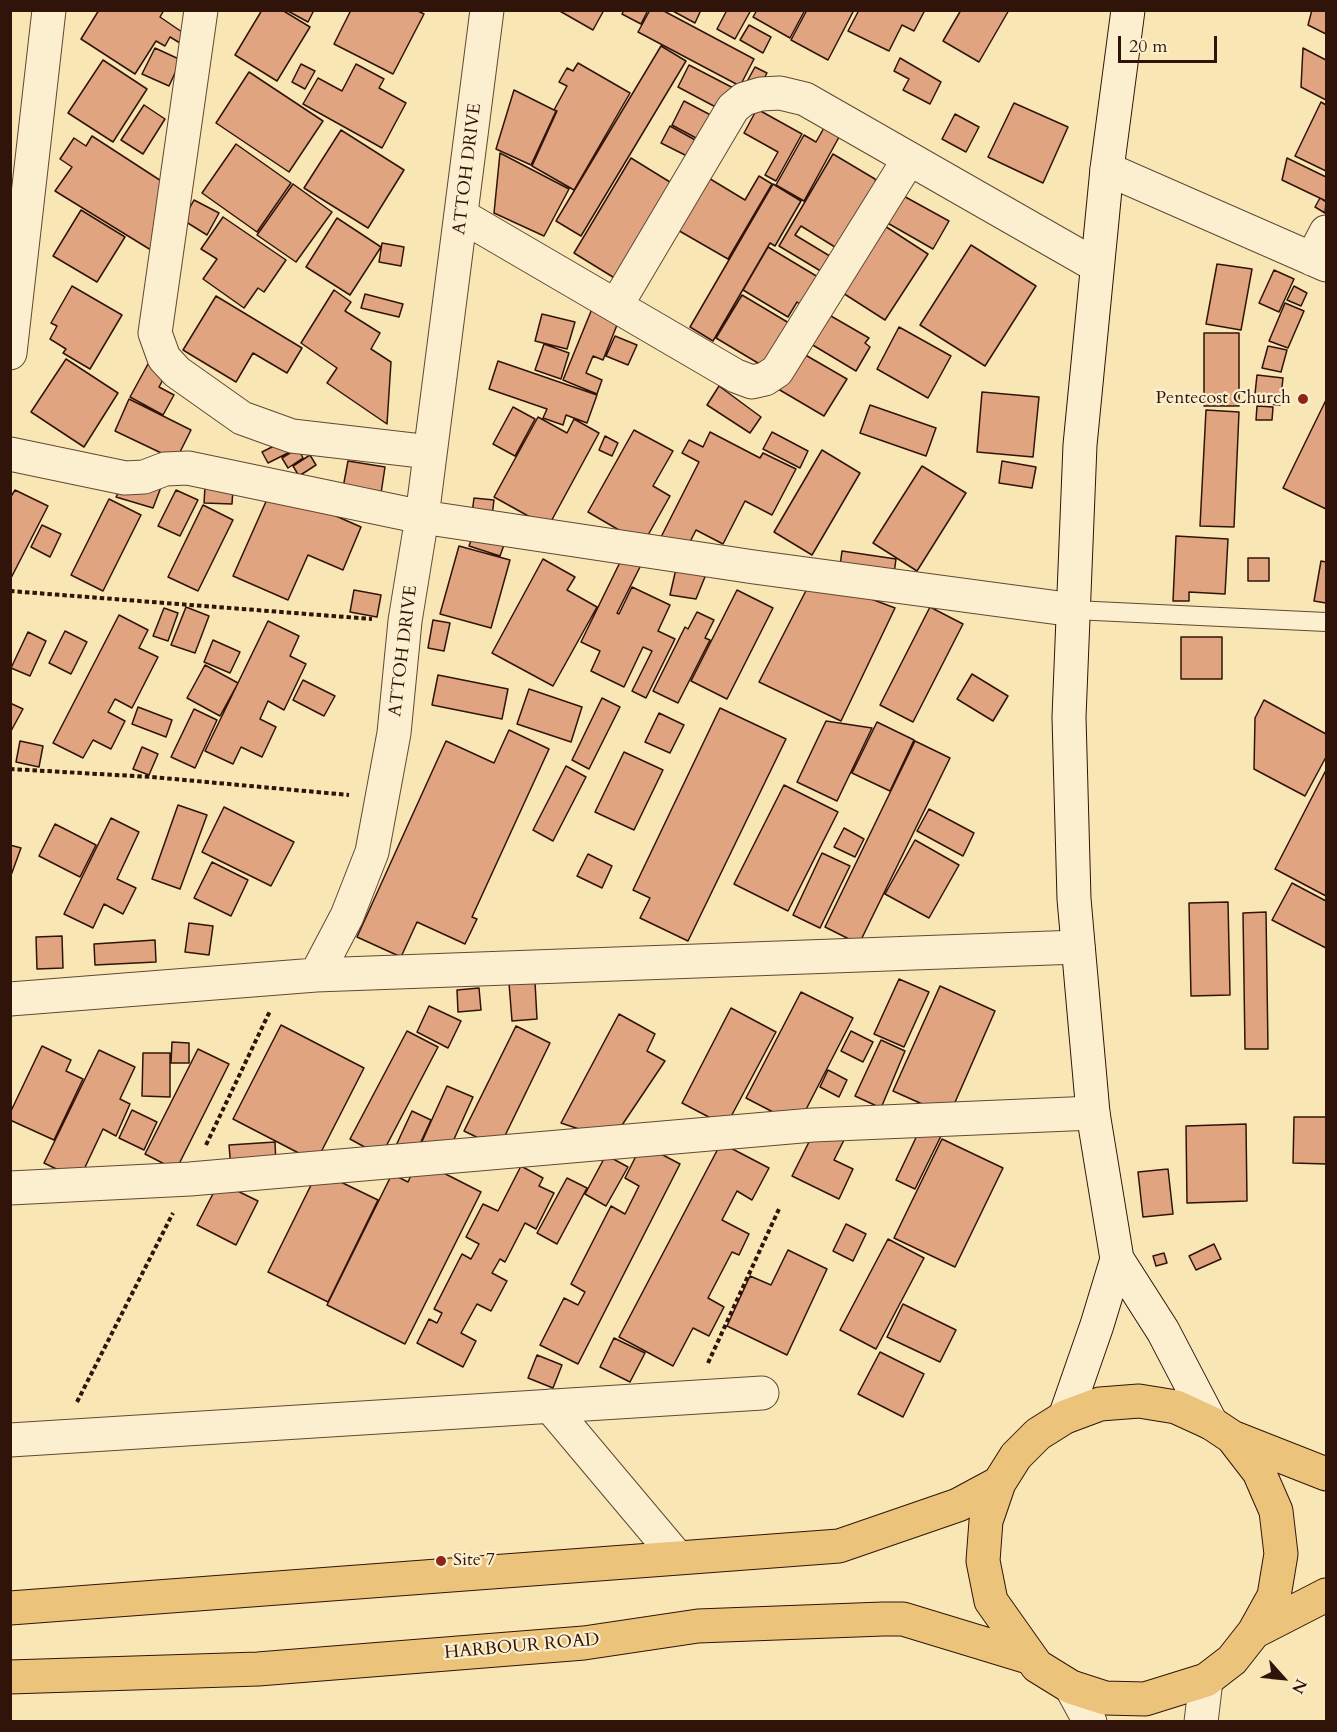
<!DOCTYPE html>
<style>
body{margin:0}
#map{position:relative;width:1337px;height:1732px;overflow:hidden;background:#f9e6b5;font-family:Cardo,serif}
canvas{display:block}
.frame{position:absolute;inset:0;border:12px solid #301409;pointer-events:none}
.north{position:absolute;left:1253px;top:1648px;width:60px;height:60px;-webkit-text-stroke:4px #fbefcf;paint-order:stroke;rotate:117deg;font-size:16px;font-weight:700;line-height:24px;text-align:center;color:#301409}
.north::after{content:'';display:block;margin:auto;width:21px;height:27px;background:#301409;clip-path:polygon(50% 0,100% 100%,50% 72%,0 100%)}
.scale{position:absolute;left:1118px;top:36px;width:99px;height:27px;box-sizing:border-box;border:3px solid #301409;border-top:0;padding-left:8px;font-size:18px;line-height:21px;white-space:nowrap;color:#301409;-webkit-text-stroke:4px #fbefcf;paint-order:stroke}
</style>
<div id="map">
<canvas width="1337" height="1732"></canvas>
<div class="frame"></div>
<div class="north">N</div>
<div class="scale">20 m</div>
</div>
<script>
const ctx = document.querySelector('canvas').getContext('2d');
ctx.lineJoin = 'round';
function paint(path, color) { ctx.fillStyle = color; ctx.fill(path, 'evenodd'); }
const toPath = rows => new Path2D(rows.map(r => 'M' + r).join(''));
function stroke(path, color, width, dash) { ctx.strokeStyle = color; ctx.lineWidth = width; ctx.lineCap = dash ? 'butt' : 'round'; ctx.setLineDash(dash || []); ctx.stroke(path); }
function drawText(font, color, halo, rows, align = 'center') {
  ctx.font = font + ' Cardo,serif'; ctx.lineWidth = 4.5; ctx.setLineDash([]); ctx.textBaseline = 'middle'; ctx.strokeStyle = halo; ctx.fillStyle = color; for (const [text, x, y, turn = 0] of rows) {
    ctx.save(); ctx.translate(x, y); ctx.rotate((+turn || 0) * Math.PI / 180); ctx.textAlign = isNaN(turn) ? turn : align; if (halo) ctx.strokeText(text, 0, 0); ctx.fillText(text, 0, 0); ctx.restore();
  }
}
const building = toPath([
 [99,10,164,10,160,17,185,34,180,43,170,37,165,46,156,41,135,74,81,39,99,10],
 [262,10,282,10,310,27,277,81,235,55,262,10],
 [286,10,314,10,308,22,286,10],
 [351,10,416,10,424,14,393,74,334,44,351,10],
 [558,10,604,10,593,30,558,10],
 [624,10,648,10,641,24,622,14,624,10],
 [650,10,662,10,754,59,740,86,638,32,650,10],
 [671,10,701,10,695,23,671,10],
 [727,10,751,10,735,39,717,29,727,10],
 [757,10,805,10,790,38,753,17,757,10],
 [807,10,854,10,828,60,791,40,807,10],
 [859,10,925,10,914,31,902,25,889,51,848,31,859,10],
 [961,10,1009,10,979,62,943,41,961,10],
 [1312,10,1326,10,1326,34,1308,25,1312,10],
 [749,25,771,37,763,53,740,40,749,25],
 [661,46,686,61,581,236,556,221,661,46],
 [155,48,181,60,169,86,142,74,155,48],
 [1303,48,1326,60,1326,100,1301,87,1303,48],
 [900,58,941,82,930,104,903,90,909,79,894,71,900,58],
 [103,60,147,89,113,142,68,113,103,60],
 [578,63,630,93,574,190,532,166,557,111,554,110,567,86,559,82,567,68,573,71,578,63],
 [301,64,315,71,305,89,292,82,301,64],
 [356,64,384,79,379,88,406,103,382,148,303,104,318,78,342,91,356,64],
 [689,65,739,91,727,113,678,87,689,65],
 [755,67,767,73,755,94,744,87,755,67],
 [249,72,323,121,289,172,216,123,249,72],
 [514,90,556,111,531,165,496,149,514,90],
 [684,101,722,121,709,145,672,125,684,101],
 [1321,102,1326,105,1326,171,1295,156,1321,102],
 [1014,103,1068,127,1043,183,988,157,1014,103],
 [144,105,165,119,143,154,121,140,144,105],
 [757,109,802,134,776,181,765,175,778,152,744,133,757,109],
 [955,114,979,127,966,152,942,139,955,114],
 [829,119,844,128,804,201,776,185,804,135,816,142,829,119],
 [670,126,697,141,689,157,661,143,670,126],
 [341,130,404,170,368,228,304,188,341,130],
 [92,136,172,188,159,255,55,191,72,167,60,159,74,138,86,146,92,136],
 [236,144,291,183,257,232,202,193,236,144],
 [500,153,569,189,544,236,494,213,500,153],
 [833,154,875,179,879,194,843,252,801,226,795,235,838,261,829,276,779,246,833,154],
 [631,158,678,187,621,282,574,253,631,158],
 [1287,158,1326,177,1326,201,1282,180,1287,158],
 [759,176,772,184,728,259,676,229,707,177,745,200,759,176],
 [293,184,332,212,296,262,257,235,293,184],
 [773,184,801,201,775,246,770,243,713,341,690,327,773,184],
 [900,194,949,221,933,249,884,221,900,194],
 [1320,198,1326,202,1325,213,1315,207,1320,198],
 [194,200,219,213,207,235,183,220,194,200],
 [81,210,125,237,97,282,53,256,81,210],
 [223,217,286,260,264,292,258,288,244,308,203,279,217,259,201,249,223,217],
 [337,218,381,247,350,295,306,267,337,218],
 [874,219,928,254,885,320,832,286,874,219],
 [382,243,404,247,401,266,379,262,382,243],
 [971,245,1036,286,985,366,920,325,971,245],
 [768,247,823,280,806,308,797,302,788,317,743,290,768,247],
 [1217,264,1252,269,1241,330,1206,324,1217,264],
 [1274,270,1294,279,1279,312,1259,303,1274,270],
 [72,286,122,315,90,369,63,353,66,349,50,339,57,326,51,323,72,286],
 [1294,286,1307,293,1301,306,1287,300,1294,286],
 [334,290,351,302,345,311,380,333,371,349,391,362,387,424,327,383,337,368,301,343,334,290],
 [365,294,403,304,399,317,361,308,365,294],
 [742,295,794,326,768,369,716,338,742,295],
 [216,296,302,348,287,373,253,353,236,382,183,350,216,296],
 [596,299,623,310,603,360,593,356,586,373,602,380,597,394,563,380,596,299],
 [1285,303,1304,311,1288,348,1269,341,1285,303],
 [824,312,869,338,865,343,870,347,856,371,806,341,824,312],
 [542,314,575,322,567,349,535,341,542,314],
 [899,327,951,356,928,398,877,369,899,327],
 [1204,333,1239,333,1239,406,1204,406,1204,333],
 [615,336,637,345,628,365,606,356,615,336],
 [544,344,569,353,561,379,535,370,544,344],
 [1268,346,1287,350,1281,372,1262,368,1268,346],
 [795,349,847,379,824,416,773,386,795,349],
 [66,359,118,393,84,447,31,412,66,359],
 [498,361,597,395,587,423,566,415,563,425,543,418,547,409,489,389,498,361],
 [148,364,166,374,159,387,174,395,163,415,130,397,148,364],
 [1257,375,1283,378,1280,405,1254,403,1257,375],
 [719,386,761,417,750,433,707,405,719,386],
 [982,392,1039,397,1033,457,977,452,982,392],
 [129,399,191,430,176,460,115,431,129,399],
 [1326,400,1326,509,1283,488,1326,400],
 [870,405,936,428,926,456,860,433,870,405],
 [1257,406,1273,407,1272,420,1256,420,1257,406],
 [513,407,535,419,515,456,493,444,513,407],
 [1206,410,1239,412,1234,527,1200,526,1206,410],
 [538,417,567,433,574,419,599,433,548,527,494,497,538,417],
 [634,430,673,451,653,486,670,496,643,544,588,512,634,430],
 [710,432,760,458,763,453,796,469,772,515,745,501,723,544,696,530,683,556,658,543,699,462,682,453,689,440,703,447,710,432],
 [772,432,808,451,800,468,763,449,772,432],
 [605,436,618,443,612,456,599,450,605,436],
 [282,442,288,453,268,463,262,452,282,442],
 [298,448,303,458,288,468,282,458,298,448],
 [822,450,860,473,812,555,774,532,822,450],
 [310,455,316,465,299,476,293,466,310,455],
 [348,461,385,467,380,500,342,493,348,461],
 [1002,461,1036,467,1032,488,999,483,1002,461],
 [922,466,966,493,917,571,873,543,922,466],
 [125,480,163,482,153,508,116,497,125,480],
 [205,487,233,489,232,504,204,503,205,487],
 [272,488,361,527,343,570,308,555,288,600,233,576,272,488],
 [15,490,48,506,10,580,10,498,15,490],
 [176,490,198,500,180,536,158,526,176,490],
 [474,498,494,500,491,524,471,521,474,498],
 [109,499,141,515,103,591,71,575,109,499],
 [203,505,233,520,198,591,168,577,203,505],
 [42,525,61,534,50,557,31,547,42,525],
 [474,532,505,542,500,556,469,546,474,532],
 [1176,536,1228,539,1225,594,1189,592,1189,601,1173,601,1176,536],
 [459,546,510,560,491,628,440,614,459,546],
 [626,550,644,559,617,613,619,614,632,587,670,605,658,631,675,639,646,698,632,691,652,651,643,647,624,687,591,671,600,651,581,642,626,550],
 [842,551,896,559,893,581,839,573,842,551],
 [1248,558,1269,558,1269,581,1248,581,1248,558],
 [543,559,575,577,567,590,597,607,553,686,492,653,543,559],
 [678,560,709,567,696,599,670,595,678,560],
 [1321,561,1326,562,1326,603,1314,601,1321,561],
 [813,577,895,608,841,721,759,682,813,577],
 [354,590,381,595,377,617,350,612,354,590],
 [737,590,773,608,727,699,691,681,737,590],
 [186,607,209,616,195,653,171,645,186,607],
 [930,607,963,624,913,722,880,705,930,607],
 [164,608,178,613,168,641,153,636,164,608],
 [697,612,714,620,705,638,710,640,678,703,653,691,685,627,688,629,697,612],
 [119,615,148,630,139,648,158,657,132,708,115,699,108,712,125,721,111,749,93,740,83,758,53,743,119,615],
 [433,620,450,623,444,651,428,648,433,620],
 [268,621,299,636,290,656,306,664,284,710,268,701,260,719,276,727,262,757,241,747,233,764,205,751,268,621],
 [65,631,87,642,71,674,49,663,65,631],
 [28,632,46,641,30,676,11,668,28,632],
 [1181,637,1222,637,1222,679,1181,679,1181,637],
 [213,640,240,652,230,673,204,662,213,640],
 [205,665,238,683,220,716,187,698,205,665],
 [972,674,1008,696,993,721,957,699,972,674],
 [438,675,508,689,502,719,432,705,438,675],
 [303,680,335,696,324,716,293,700,303,680],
 [529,689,582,707,571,742,517,724,529,689],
 [602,698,620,707,589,769,572,760,602,698],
 [1264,700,1326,734,1326,757,1305,796,1254,769,1255,718,1264,700],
 [10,703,23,709,11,731,10,731,10,703],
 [138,707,172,720,166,737,132,724,138,707],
 [720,708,786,739,688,941,640,918,650,898,633,890,720,708],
 [194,709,217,720,195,768,171,757,194,709],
 [659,713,684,725,670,753,645,742,659,713],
 [826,721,872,728,837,801,797,782,826,721],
 [877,722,914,740,890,791,852,773,877,722],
 [509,730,549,749,472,917,477,919,465,944,417,922,401,957,357,937,446,741,494,763,509,730],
 [20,741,43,746,39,767,16,762,20,741],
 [915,741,950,758,859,944,825,927,915,741],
 [142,747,158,754,149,775,133,769,142,747],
 [624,752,663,770,634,830,595,812,624,752],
 [566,766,586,777,553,841,533,830,566,766],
 [1326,770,1326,896,1275,869,1326,770],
 [784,785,838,812,788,911,734,884,784,785],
 [178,805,207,815,180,889,152,879,178,805],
 [224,807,294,842,271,886,202,852,224,807],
 [929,809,974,833,963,856,917,831,929,809],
 [111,818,139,832,117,879,136,888,123,914,104,904,93,928,64,914,111,818],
 [55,824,96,845,80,877,39,856,55,824],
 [844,828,864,839,855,857,834,847,844,828],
 [915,840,959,865,929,918,885,894,915,840],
 [10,845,21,848,10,878,10,845],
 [822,853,850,866,820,928,793,915,822,853],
 [588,854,612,866,602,888,577,876,588,854],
 [212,862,248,880,231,916,194,898,212,862],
 [1292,883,1326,901,1326,948,1272,920,1292,883],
 [1228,902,1230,995,1191,996,1189,903,1228,902],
 [1266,912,1268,1049,1245,1049,1243,913,1266,912],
 [189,923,213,926,209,955,185,952,189,923],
 [62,936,63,968,37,969,36,937,62,936],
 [155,940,156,962,95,965,94,944,155,940],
 [899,979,929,992,904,1047,874,1034,899,979],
 [535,982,537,1019,512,1021,509,983,535,982],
 [940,986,995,1011,949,1116,893,1091,940,986],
 [479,988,481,1010,458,1012,457,990,479,988],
 [801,992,853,1018,798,1125,746,1098,801,992],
 [429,1006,461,1021,448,1048,417,1032,429,1006],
 [731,1008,776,1032,726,1126,682,1103,731,1008],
 [619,1014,655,1034,647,1051,665,1061,612,1140,561,1123,619,1014],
 [281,1025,364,1068,316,1162,233,1119,281,1025],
 [516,1026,550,1043,499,1148,464,1131,516,1026],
 [407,1031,438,1047,381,1156,350,1139,407,1031],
 [851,1031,873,1042,863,1062,841,1051,851,1031],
 [881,1040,905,1051,881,1108,855,1096,881,1040],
 [172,1042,189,1043,189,1063,171,1063,172,1042],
 [42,1046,71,1060,66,1071,83,1079,54,1140,10,1120,10,1113,42,1046],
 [198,1049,229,1064,176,1170,145,1154,198,1049],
 [99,1050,135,1067,120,1099,130,1104,116,1136,103,1129,79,1180,44,1163,99,1050],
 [143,1053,170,1053,170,1097,142,1096,143,1053],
 [828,1070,847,1080,839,1097,820,1087,828,1070],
 [447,1086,473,1097,446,1157,420,1146,447,1086],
 [132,1110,157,1122,144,1150,119,1138,132,1110],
 [412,1111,431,1120,413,1159,394,1150,412,1111],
 [1294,1117,1326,1117,1326,1164,1293,1163,1294,1117],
 [1246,1124,1247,1201,1187,1203,1186,1126,1246,1124],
 [921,1127,941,1136,915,1189,896,1180,921,1127],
 [814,1132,846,1136,834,1160,853,1169,839,1199,792,1176,814,1132],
 [942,1139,1003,1168,955,1267,894,1238,942,1139],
 [275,1142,276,1166,231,1169,229,1145,275,1142],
 [721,1143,769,1168,752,1200,737,1191,722,1220,749,1234,739,1255,732,1252,708,1298,724,1307,709,1336,693,1328,673,1366,619,1337,721,1143],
 [642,1144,680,1164,578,1364,540,1345,564,1298,578,1305,585,1292,571,1284,611,1206,625,1214,639,1186,625,1178,642,1144],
 [606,1155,628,1167,606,1206,585,1194,606,1155],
 [418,1160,481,1192,405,1344,327,1305,392,1174,408,1182,418,1160],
 [521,1166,543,1178,539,1186,554,1193,536,1229,525,1223,505,1262,500,1259,492,1273,507,1281,491,1311,477,1304,461,1333,476,1341,463,1367,417,1343,429,1319,437,1323,442,1313,434,1309,462,1254,471,1259,479,1244,466,1237,483,1204,498,1211,521,1166],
 [1168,1169,1173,1214,1143,1217,1138,1172,1168,1169],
 [318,1171,378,1200,328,1302,268,1272,318,1171],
 [567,1178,587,1188,557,1244,537,1233,567,1178],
 [219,1182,258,1201,236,1245,197,1225,219,1182],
 [846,1224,866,1234,853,1261,833,1251,846,1224],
 [888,1239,924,1258,876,1349,840,1330,888,1239],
 [1214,1244,1221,1259,1196,1270,1189,1256,1214,1244],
 [788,1250,827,1269,787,1355,727,1326,750,1276,771,1285,788,1250],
 [1164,1253,1167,1263,1156,1266,1153,1256,1164,1253],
 [903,1304,956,1330,940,1362,887,1337,903,1304],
 [614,1338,645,1353,630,1382,600,1367,614,1338],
 [880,1352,924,1374,903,1417,858,1394,880,1352],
 [537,1355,562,1365,553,1388,528,1378,537,1355]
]);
const path = toPath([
 [10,591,372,619],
 [10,769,152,777,349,795],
 [206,1145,270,1011],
 [708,1363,779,1209],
 [77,1402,173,1213]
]);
const service = toPath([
 [1074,610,1326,622]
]);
const minor = toPath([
 [201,10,155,333,164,358,177,372,242,418,292,436,430,452],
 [1107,169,1326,265],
 [462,216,736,376,752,382,765,379,777,371,909,159],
 [1312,259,1326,232],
 [617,304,733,108,744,99,761,94,780,93,805,99,1097,266],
 [10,353,49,10],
 [10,454,125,478,144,477,165,469,188,468,422,517,754,567,1074,610],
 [316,975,1078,947],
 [10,999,316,975,347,916,372,852,394,733,405,621,422,517,487,10],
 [10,1188,190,1179,813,1125,1093,1113],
 [550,1406,677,1557],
 [10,1440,762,1393],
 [1071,1687,1090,1722],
 [1201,1722,1206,1680]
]);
const secondary = toPath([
 [1128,10,1107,169,1080,445,1069,717,1074,899,1093,1113,1117,1259,1163,1331,1211,1423],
 [1065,1417,1097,1325,1117,1259]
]);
const trunk = toPath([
 [1232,1437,1259,1472,1276,1511,1281,1554,1274,1596,1254,1632,1232,1660,1206,1680,1145,1699,1105,1698,1071,1687,1037,1666,991,1601,983,1561,986,1521,999,1483,1016,1456,1038,1434,1065,1417,1100,1404,1139,1401,1176,1407,1211,1423,1232,1437,1326,1474],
 [10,1608,839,1546,958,1505,999,1483],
 [1254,1632,1326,1595],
 [10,1677,258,1669,584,1643,698,1626,883,1619,903,1619,1028,1657]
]);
const markers = [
 [1303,399,6,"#8f2418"],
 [441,1561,6,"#8f2418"]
];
const streetNames = [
 ["ATTOH DRIVE",468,169,-83],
 ["ATTOH DRIVE",404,651,-83],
 ["HARBOUR ROAD",522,1647,-5]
];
const poiNames = [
 ["Pentecost Church",1291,399],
 ["Site 7",453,1561,"left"]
];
paint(building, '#e1a481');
stroke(building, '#301409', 1.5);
stroke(service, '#624834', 20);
stroke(minor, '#624834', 35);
stroke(secondary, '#301409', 35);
stroke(trunk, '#301409', 35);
stroke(path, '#301409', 4, [4.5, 3]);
stroke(service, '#fbefcf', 18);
stroke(minor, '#fbefcf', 33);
stroke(secondary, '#fbefcf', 33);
stroke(trunk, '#ecc37a', 33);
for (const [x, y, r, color] of markers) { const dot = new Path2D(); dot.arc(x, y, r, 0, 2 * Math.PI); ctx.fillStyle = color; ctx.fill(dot); stroke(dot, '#fbefcf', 2); }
drawText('18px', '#301409', '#fbefcf', streetNames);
drawText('18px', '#301409', '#fbefcf', poiNames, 'right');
</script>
